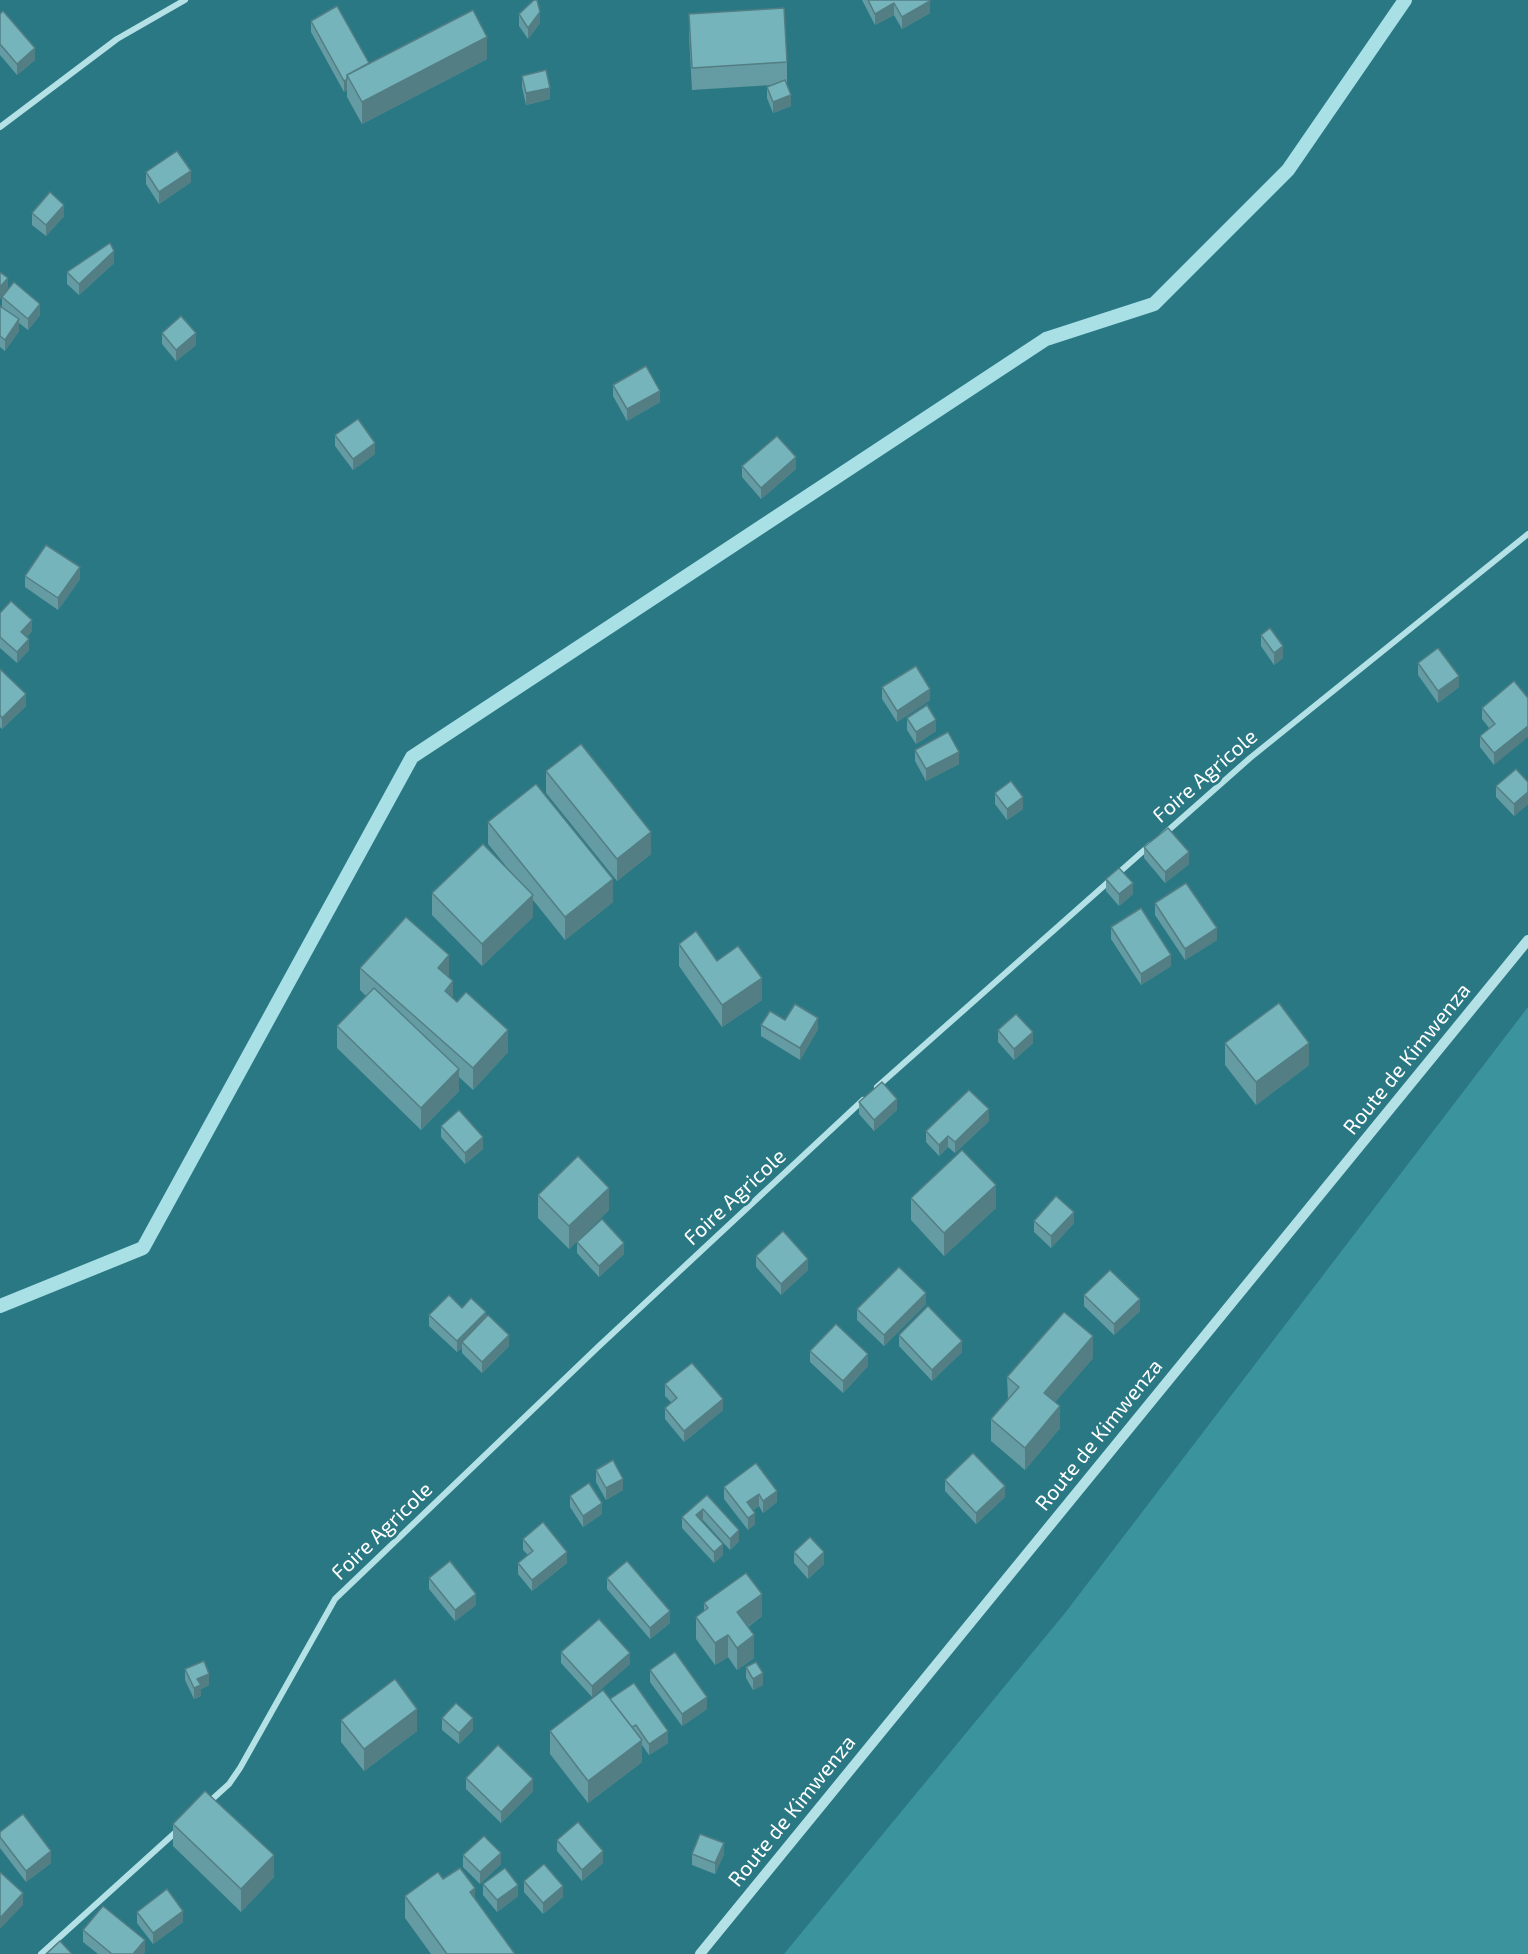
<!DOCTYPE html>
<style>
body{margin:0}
canvas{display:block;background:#2a7883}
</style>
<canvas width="1528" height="1954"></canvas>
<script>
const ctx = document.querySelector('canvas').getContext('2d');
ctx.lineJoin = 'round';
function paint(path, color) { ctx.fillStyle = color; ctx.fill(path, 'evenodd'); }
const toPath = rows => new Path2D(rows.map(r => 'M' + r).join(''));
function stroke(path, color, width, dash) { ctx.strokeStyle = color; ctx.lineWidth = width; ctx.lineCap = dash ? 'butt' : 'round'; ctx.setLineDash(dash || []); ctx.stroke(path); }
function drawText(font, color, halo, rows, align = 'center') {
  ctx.font = font + ' "Exo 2",sans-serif'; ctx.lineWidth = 6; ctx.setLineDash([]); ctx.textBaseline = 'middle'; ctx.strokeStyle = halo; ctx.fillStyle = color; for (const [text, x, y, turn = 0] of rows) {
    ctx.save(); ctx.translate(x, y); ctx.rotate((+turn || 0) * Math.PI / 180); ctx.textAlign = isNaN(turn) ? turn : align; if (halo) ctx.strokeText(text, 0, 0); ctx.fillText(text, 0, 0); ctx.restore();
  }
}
const green = toPath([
 [1528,1007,1528,1954,784,1954,1065,1613]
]);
const stream = toPath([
 [0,1306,143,1248,412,757,1046,339,1154,304,1288,170,1405,0]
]);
const minor = toPath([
 [0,127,117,39,185,0],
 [1163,835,1250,758,1528,534],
 [877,1087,1150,845],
 [208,1803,229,1784,240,1768,335,1599,598,1347,863,1100],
 [41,1954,178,1830]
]);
const tertiary = toPath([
 [700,1954,1528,940]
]);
const wall = toPath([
 [862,0,930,0,930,13,902,29,894,15,875,25],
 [0,14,35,60,17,75,0,55],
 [519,14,540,23,528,39,519,26],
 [689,14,787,62,787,85,791,106,773,113,767,98,767,87,772,85,692,90,689,36],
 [311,21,369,63,487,59,362,124,347,97,347,90,344,92,311,32],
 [522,76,550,99,526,105,522,87],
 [146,172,191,182,159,204,146,184],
 [32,213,64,216,46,236,32,225],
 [114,263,79,295,67,284,67,272],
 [0,272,8,290,40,315,28,330,19,323,19,331,5,351,0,347,0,306,2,307,2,297,4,294,0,299],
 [162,333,196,345,176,361,162,344],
 [613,385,660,402,627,421,613,396],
 [335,435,375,454,353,470,335,446],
 [742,466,796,469,761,499,742,477],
 [25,576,80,579,58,610,25,587],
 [0,613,32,631,27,637,29,650,17,663,0,648],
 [1261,635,1283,658,1274,665,1261,646],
 [1418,663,1459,687,1438,703,1418,675],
 [0,669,26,706,2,729,0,727],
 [882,687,930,700,897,722,882,699],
 [1528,698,1494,765,1480,747,1480,736,1489,728,1482,719,1482,708],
 [907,718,936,731,916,744,907,730],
 [915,750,959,764,926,781,915,761],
 [546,771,651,854,617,881,546,793],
 [1528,782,1528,804,1514,816,1496,797,1496,786],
 [995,793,1023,809,1007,820,995,804],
 [488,822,613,902,565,940,533,900,533,917,482,966,432,915,432,893,509,870,488,844],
 [1144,847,1189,864,1165,883,1144,858],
 [1106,879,1133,894,1119,906,1106,891],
 [1155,903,1217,940,1185,960,1155,915],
 [1111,927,1171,966,1141,985,1111,939],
 [679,944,717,961,762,1000,722,1027,679,966],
 [360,968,449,978,453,998,508,1052,473,1090,459,1077,459,1091,421,1130,337,1048,337,1026,366,996,360,990],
 [785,1020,818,1029,800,1060,761,1036,761,1025],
 [998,1030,1033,1043,1014,1060,998,1042],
 [1225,1043,1309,1065,1256,1105,1225,1065],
 [859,1102,897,1110,874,1131,859,1114],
 [989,1121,955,1153,948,1147,939,1156,926,1142,926,1131],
 [441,1126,483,1149,465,1164,441,1137],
 [538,1195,609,1210,569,1249,538,1218],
 [911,1198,996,1208,944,1256,911,1220],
 [1034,1221,1074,1223,1051,1248,1034,1232],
 [577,1242,624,1254,599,1277,577,1253],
 [756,1256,808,1270,781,1295,756,1267],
 [1084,1295,1140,1311,1114,1335,1084,1306],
 [926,1304,884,1346,857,1320,857,1309],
 [462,1308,486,1317,509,1346,482,1373,462,1353,462,1348,457,1352,429,1326,429,1315],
 [899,1335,962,1352,932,1381,899,1346],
 [810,1351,868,1366,843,1393,810,1362],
 [1093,1358,1055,1402,1060,1428,1025,1470,991,1441,991,1419,1008,1399,1007,1377],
 [665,1384,723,1410,684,1442,665,1419,665,1408,671,1402,665,1396],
 [756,1463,777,1502,763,1513,759,1506,753,1510,755,1524,748,1530,724,1499,724,1487],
 [596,1470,623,1490,606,1500,596,1482],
 [945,1480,1005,1497,976,1524,945,1491],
 [707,1495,739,1541,730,1550,703,1520,702,1521,723,1555,714,1563,682,1528,682,1517],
 [570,1496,602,1514,583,1527,570,1507],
 [523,1539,567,1563,532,1591,518,1574,518,1563,528,1555,523,1550],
 [794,1552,824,1564,808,1579,794,1563],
 [429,1578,476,1605,455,1621,429,1589],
 [607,1578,670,1623,650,1639,607,1589],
 [704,1603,762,1616,748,1627,754,1658,737,1670,728,1657,715,1665,696,1639,696,1617,704,1611],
 [561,1652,630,1664,592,1697,561,1663],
 [746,1667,763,1685,753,1690,746,1678],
 [185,1669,209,1685,201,1689,201,1696,194,1699,185,1680],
 [650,1670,707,1709,682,1726,650,1682],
 [610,1699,668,1743,649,1755,642,1745,642,1762,588,1803,550,1754,550,1731],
 [442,1718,473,1730,459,1744,442,1730],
 [341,1720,417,1731,364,1771,341,1742],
 [466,1778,533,1791,501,1823,466,1789],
 [173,1824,274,1877,241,1912,173,1846],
 [0,1832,51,1863,26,1882,0,1848],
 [557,1840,603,1863,582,1881,557,1851],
 [692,1854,724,1854,715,1874,692,1865],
 [463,1855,501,1864,480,1884,463,1867],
 [443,1879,475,1899,515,1954,431,1954,405,1918,405,1896],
 [524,1881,563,1897,543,1914,524,1892],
 [483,1884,518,1896,497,1912,483,1895],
 [137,1912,183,1922,153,1944,137,1923],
 [83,1930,145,1952,143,1954,98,1954,83,1942]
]);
const shadedWall = toPath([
 [930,1,930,13,902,29,902,17],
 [894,3,894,15,875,25,875,14],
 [540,12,540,23,528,39,528,28],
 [487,37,487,59,362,124,362,102],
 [35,48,35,60,17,75,17,64],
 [347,79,347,90,344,92,344,81],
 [550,88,550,99,526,105,526,93],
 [791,95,791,106,773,113,773,102],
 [191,171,191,182,159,204,159,192],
 [64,205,64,216,46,236,46,225],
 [114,251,114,263,79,295,79,284],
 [8,278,8,290,0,299,0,287],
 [40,304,40,315,28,330,28,319],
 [19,319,19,331,5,351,5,340],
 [196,333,196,345,176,361,176,350],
 [660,391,660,402,627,421,627,409],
 [375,443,375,454,353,470,353,459],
 [796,457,796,469,761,499,761,488],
 [80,567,80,579,58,610,58,598],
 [32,620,32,631,21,644,21,632],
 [29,639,29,650,17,663,17,652],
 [1283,646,1283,658,1274,665,1274,653],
 [1459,676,1459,687,1438,703,1438,691],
 [930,689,930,700,897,722,897,711],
 [26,694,26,706,2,729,2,718],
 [936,720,936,731,916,744,916,732],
 [1528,726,1528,737,1494,765,1494,753],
 [959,752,959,764,926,781,926,769],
 [1528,792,1528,804,1514,816,1514,804],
 [1023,797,1023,809,1007,820,1007,809],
 [651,832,651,854,617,881,617,859],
 [1189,852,1189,864,1165,883,1165,872],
 [613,879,613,902,565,940,565,917],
 [1133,883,1133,894,1119,906,1119,894],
 [533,895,533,917,482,966,482,944],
 [1217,928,1217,940,1185,960,1185,949],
 [449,955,449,978,438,968],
 [1171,955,1171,966,1141,985,1141,974],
 [762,978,762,1000,722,1027,722,1005],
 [453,981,453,1003,445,991],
 [818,1018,818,1029,800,1060,800,1048],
 [508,1030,508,1052,473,1090,473,1068],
 [1033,1032,1033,1043,1014,1060,1014,1049],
 [1309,1043,1309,1065,1256,1105,1256,1082],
 [459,1069,459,1091,421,1130,421,1108],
 [897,1099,897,1110,874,1131,874,1120],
 [989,1109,989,1121,955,1153,955,1142],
 [948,1136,948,1147,939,1156,939,1145],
 [483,1137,483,1149,465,1164,465,1153],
 [996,1185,996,1208,944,1256,944,1233],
 [609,1188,609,1210,569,1249,569,1226],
 [1074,1212,1074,1223,1051,1248,1051,1236],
 [624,1243,624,1254,599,1277,599,1266],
 [808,1259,808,1270,781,1295,781,1284],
 [926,1293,926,1304,884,1346,884,1335],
 [1140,1299,1140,1311,1114,1335,1114,1324],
 [486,1312,486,1324,462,1342,462,1348,457,1352,457,1341],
 [509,1335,509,1346,482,1373,482,1362],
 [1093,1336,1093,1358,1044,1415,1044,1393],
 [962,1341,962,1352,932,1381,932,1370],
 [868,1354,868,1366,843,1393,843,1381],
 [723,1399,723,1410,684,1442,684,1431],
 [1060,1406,1060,1428,1025,1470,1025,1448],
 [623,1479,623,1490,606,1500,606,1488],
 [1005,1486,1005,1497,976,1524,976,1513],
 [777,1491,777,1502,763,1513,763,1501],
 [759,1494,759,1506,747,1513,747,1502],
 [602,1503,602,1514,583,1527,583,1516],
 [703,1509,703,1520,696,1527,696,1515],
 [755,1513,755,1524,748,1530,748,1518],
 [739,1530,739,1541,730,1550,730,1539],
 [723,1544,723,1555,714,1563,714,1552],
 [567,1552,567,1563,532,1591,532,1580],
 [824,1552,824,1564,808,1579,808,1567],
 [476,1594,476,1605,455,1621,455,1610],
 [762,1594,762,1616,737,1634,737,1612],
 [670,1611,670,1623,650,1639,650,1628],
 [728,1635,728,1657,715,1665,715,1643],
 [754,1635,754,1658,737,1670,737,1648],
 [630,1653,630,1664,592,1697,592,1686],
 [763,1673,763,1685,753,1690,753,1679],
 [209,1674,209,1685,201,1689,201,1696,194,1699,194,1688,197,1679],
 [707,1697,707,1709,682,1726,682,1714],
 [417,1709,417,1731,364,1771,364,1749],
 [473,1718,473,1730,459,1744,459,1733],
 [668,1731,668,1743,649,1755,649,1744],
 [642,1740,642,1762,588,1803,588,1781],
 [533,1779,533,1791,501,1823,501,1812],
 [724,1843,724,1854,715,1874,715,1863],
 [51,1851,51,1863,26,1882,26,1871],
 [603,1851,603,1863,582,1881,582,1870],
 [501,1853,501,1864,480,1884,480,1872],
 [274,1855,274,1877,241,1912,241,1889],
 [518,1885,518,1896,497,1912,497,1900],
 [563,1886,563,1897,543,1914,543,1903],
 [475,1888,475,1910,470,1892],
 [23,1893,23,1905,0,1929,0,1918],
 [183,1911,183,1922,153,1944,153,1933],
 [145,1940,145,1952,143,1954,133,1954]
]);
const building = toPath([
 [534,0,537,0,540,12,528,28,519,14,534,0],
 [868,0,930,0,930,1,902,17,894,3,875,14,868,0],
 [337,6,369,63,347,75,347,79,344,81,311,21,337,6],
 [784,8,787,62,692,68,689,14,784,8],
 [473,10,487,37,362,102,347,75,473,10],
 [3,11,35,48,17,64,0,44,0,14,3,11],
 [546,70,550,88,526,93,522,76,546,70],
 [785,80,791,95,773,102,767,87,785,80],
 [177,151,191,171,159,192,146,172,177,151],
 [50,192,64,205,46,225,32,213,50,192],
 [110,243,114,251,79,284,67,272,110,243],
 [0,272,8,278,0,287,0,272],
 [14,282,40,304,28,319,2,297,14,282],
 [0,306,19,319,5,340,0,336,0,306],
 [181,316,196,333,176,350,162,333,181,316],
 [646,366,660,391,627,409,613,385,646,366],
 [358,419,375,443,353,459,335,435,358,419],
 [777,436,796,457,761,488,742,466,777,436],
 [46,545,80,567,58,598,25,576,46,545],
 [11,601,32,620,21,632,29,639,17,652,0,637,0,613,11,601],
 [1270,628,1283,646,1274,653,1261,635,1270,628],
 [1438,648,1459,676,1438,691,1418,663,1438,648],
 [916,666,930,689,897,711,882,687,916,666],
 [0,669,26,694,2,718,0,715,0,669],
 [1514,681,1528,698,1528,726,1494,753,1480,736,1495,724,1482,708,1514,681],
 [927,705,936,720,916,732,907,718,927,705],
 [948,732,959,752,926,769,915,750,948,732],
 [581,744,651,832,617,859,546,771,581,744],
 [1516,769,1528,782,1528,792,1514,804,1496,786,1516,769],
 [1011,781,1023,797,1007,809,995,793,1011,781],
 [536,784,613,879,565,917,488,822,536,784],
 [1168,828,1189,852,1165,872,1144,847,1168,828],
 [483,844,533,895,482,944,432,893,483,844],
 [1119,868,1133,883,1119,894,1106,879,1119,868],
 [1186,883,1217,928,1185,949,1155,903,1186,883],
 [1141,908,1171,955,1141,974,1111,927,1141,908],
 [406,917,449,955,438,968,453,981,445,991,457,1002,466,992,508,1030,473,1068,360,968,406,917],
 [696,931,717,961,738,946,762,978,722,1005,679,944,696,931],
 [374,988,459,1069,421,1108,337,1026,374,988],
 [1279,1003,1309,1043,1256,1082,1225,1043,1279,1003],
 [795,1004,818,1018,800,1048,761,1025,770,1011,785,1020,795,1004],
 [1016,1014,1033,1032,1014,1049,998,1030,1016,1014],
 [882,1082,897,1099,874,1120,859,1102,882,1082],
 [969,1090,989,1109,955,1142,948,1136,939,1145,926,1131,969,1090],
 [459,1110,483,1137,465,1153,441,1126,459,1110],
 [962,1150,996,1185,944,1233,911,1198,962,1150],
 [578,1156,609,1188,569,1226,538,1195,578,1156],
 [1056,1196,1074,1212,1051,1236,1034,1221,1056,1196],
 [602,1219,624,1243,599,1266,577,1242,602,1219],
 [783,1231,808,1259,781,1284,756,1256,783,1231],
 [899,1267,926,1293,884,1335,857,1309,899,1267],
 [1110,1270,1140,1299,1114,1324,1084,1295,1110,1270],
 [449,1295,462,1308,471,1298,486,1312,457,1341,429,1315,449,1295],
 [928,1306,962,1341,932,1370,899,1335,928,1306],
 [1064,1312,1093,1336,1044,1393,1060,1406,1025,1448,991,1419,1019,1387,1007,1377,1064,1312],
 [488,1315,509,1335,482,1362,462,1342,488,1315],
 [836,1324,868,1354,843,1381,810,1351,836,1324],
 [692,1363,723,1399,684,1431,665,1408,677,1398,665,1384,692,1363],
 [973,1453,1005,1486,976,1513,945,1480,973,1453],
 [613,1460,623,1479,606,1488,596,1470,613,1460],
 [756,1463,777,1491,763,1501,759,1494,747,1502,755,1513,748,1518,724,1487,756,1463],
 [589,1483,602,1503,583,1516,570,1496,589,1483],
 [707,1495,739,1530,730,1539,703,1509,696,1515,723,1544,714,1552,682,1517,707,1495],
 [543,1522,567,1552,532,1580,518,1563,533,1551,523,1539,543,1522],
 [810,1537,824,1552,808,1567,794,1552,810,1537],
 [450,1561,476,1594,455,1610,429,1578,450,1561],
 [627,1561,670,1611,650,1628,607,1578,627,1561],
 [746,1573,762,1594,737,1612,754,1635,737,1648,728,1635,715,1643,696,1617,708,1608,704,1603,746,1573],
 [599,1619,630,1653,592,1686,561,1652,599,1619],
 [675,1652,707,1697,682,1714,650,1670,675,1652],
 [204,1661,209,1674,197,1679,201,1685,194,1688,185,1669,204,1661],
 [756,1662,763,1673,753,1679,746,1667,756,1662],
 [395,1679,417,1709,364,1749,341,1720,395,1679],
 [634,1683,668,1731,649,1744,636,1725,632,1727,610,1699,634,1683],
 [603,1690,642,1740,588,1781,550,1731,603,1690],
 [456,1703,473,1718,459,1733,442,1718,456,1703],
 [498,1745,533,1779,501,1812,466,1778,498,1745],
 [205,1791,274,1855,241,1889,173,1824,205,1791],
 [23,1814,51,1851,26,1871,0,1837,0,1832,23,1814],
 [578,1822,603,1851,582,1870,557,1840,578,1822],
 [700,1834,724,1843,715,1863,692,1854,700,1834],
 [484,1836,501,1853,480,1872,463,1855,484,1836],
 [544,1864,563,1886,543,1903,524,1881,544,1864],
 [460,1868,475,1888,470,1892,515,1954,447,1954,405,1896,438,1872,443,1879,460,1868],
 [505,1868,518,1885,497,1900,483,1884,505,1868],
 [0,1872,23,1893,0,1918,0,1872],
 [167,1889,183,1911,153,1933,137,1912,167,1889],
 [103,1906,145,1940,133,1954,112,1954,83,1930,103,1906],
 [60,1941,72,1954,46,1954,60,1941]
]);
const streetNames = [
 ["Foire Agricole",1205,776,-41],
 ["Route de Kimwenza",1407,1059,-51],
 ["Foire Agricole",735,1197,-43],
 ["Route de Kimwenza",1099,1435,-51],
 ["Foire Agricole",382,1531,-44],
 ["Route de Kimwenza",792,1811,-51]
];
paint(green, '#3b939e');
stroke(stream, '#a8e0e6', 14);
stroke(minor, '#b3e1e6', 6);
stroke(tertiary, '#b3e1e6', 10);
paint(wall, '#659ba2');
paint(shadedWall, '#537e84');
paint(building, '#76b4bc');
stroke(building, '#537e84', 1.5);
drawText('21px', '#fff', '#2a7883', streetNames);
</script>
